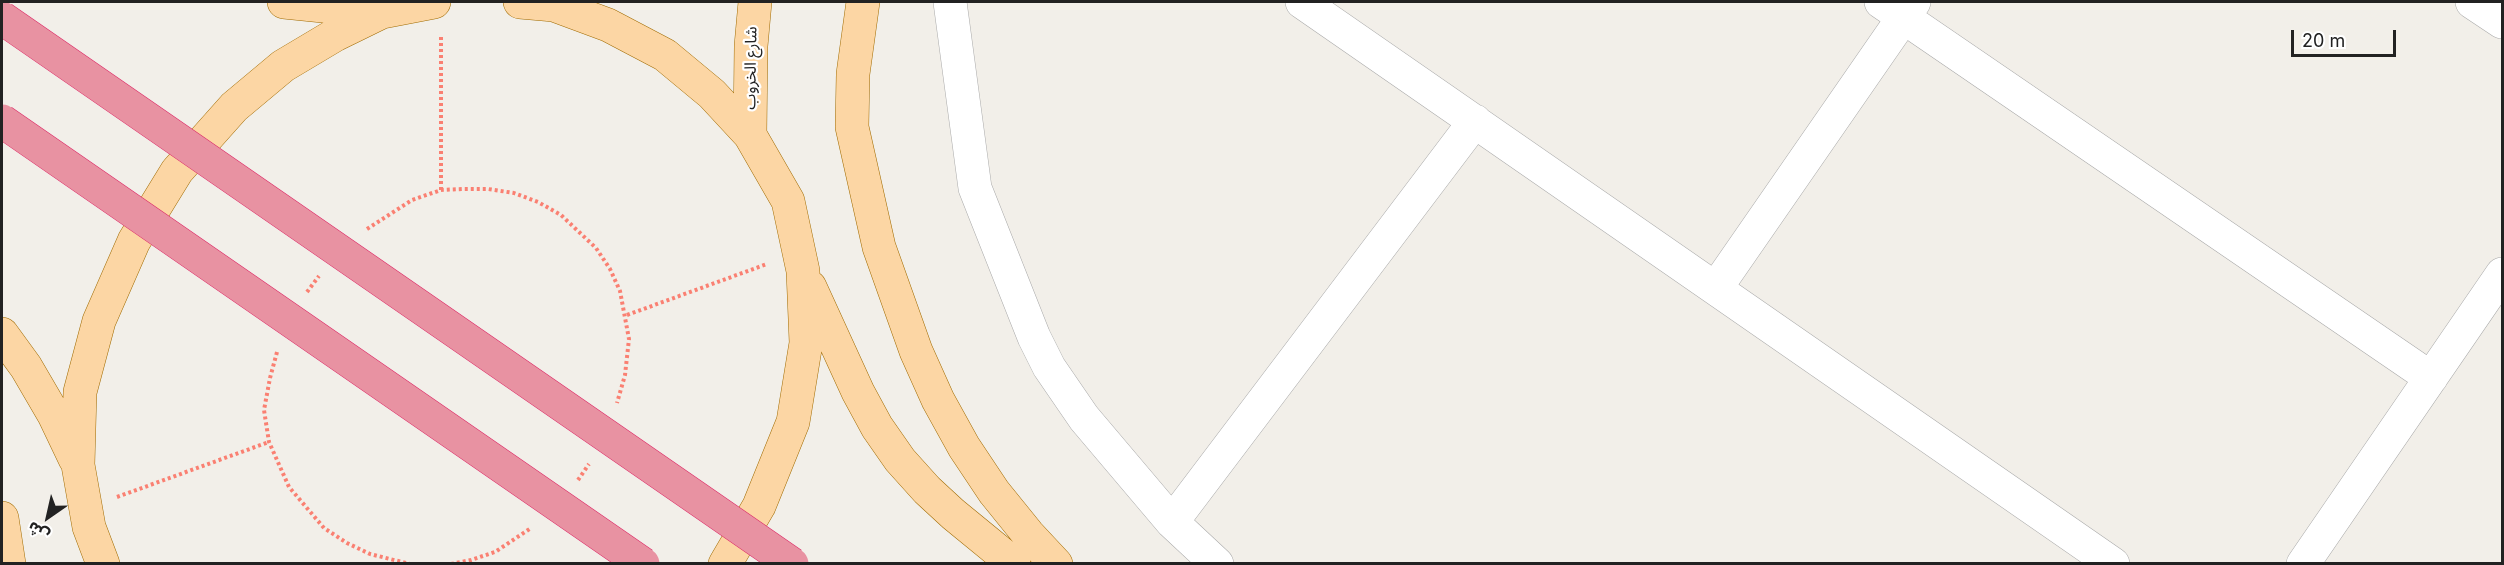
<!DOCTYPE html>
<meta charset="utf-8">
<style>
body{margin:0}
#map{position:relative;width:2504px;height:565px;overflow:hidden;background:#f2efe9;font-family:Inter,"Noto Sans Arabic",sans-serif}
canvas{display:block}
.frame{position:absolute;inset:0;border:3px solid #222;pointer-events:none}
.north{position:absolute;left:18px;top:487px;width:60px;height:60px;-webkit-text-stroke:4px #fff;paint-order:stroke;rotate:214deg;font-size:16px;font-weight:700;line-height:24px;text-align:center;color:#222}
.north::after{content:'';display:block;margin:auto;width:21px;height:27px;background:#222;clip-path:polygon(50% 0,100% 100%,50% 72%,0 100%)}
.scale{position:absolute;left:2291px;top:30px;width:105px;height:27px;box-sizing:border-box;border:3px solid #222;border-top:0;padding-left:8px;font-size:18px;line-height:21px;white-space:nowrap;color:#222;-webkit-text-stroke:4px #fff;paint-order:stroke}
</style>
<div id="map">
<canvas width="2504" height="565"></canvas>
<div class="frame"></div>
<div class="north">ش</div>
<div class="scale">20 m</div>
</div>
<script>
const ctx = document.querySelector('canvas').getContext('2d');
ctx.lineJoin = 'round';
const toPath = rows => new Path2D(rows.map(r => 'M' + r).join(''));
function stroke(path, color, width, dash) { ctx.strokeStyle = color; ctx.lineWidth = width; ctx.lineCap = dash ? 'butt' : 'round'; ctx.setLineDash(dash || []); ctx.stroke(path); }
function drawText(font, color, halo, rows, align = 'center') {
  ctx.font = font + ' Inter,"Noto Sans Arabic",sans-serif'; ctx.lineWidth = 4.5; ctx.setLineDash([]); ctx.textBaseline = 'middle'; ctx.strokeStyle = halo; ctx.fillStyle = color; for (const [text, x, y, turn = 0] of rows) {
    ctx.save(); ctx.translate(x, y); ctx.rotate((+turn || 0) * Math.PI / 180); ctx.textAlign = isNaN(turn) ? turn : align; if (halo) ctx.strokeText(text, 0, 0); ctx.fillText(text, 0, 0); ctx.restore();
  }
}
const path = toPath([
 [441,190,441,35],
 [367,229,412,200,441,190,462,189,488,189,514,193,538,202,561,215,596,248,610,269,620,291,629,339,625,375,617,403],
 [307,292,319,276],
 [627,315,767,264],
 [277,352,270,378,264,410,269,442,289,487,324,528,347,543,370,554,410,564],
 [578,480,589,464],
 [117,497,269,442],
 [451,564,471,560,495,552,531,528]
]);
const minor = toPath([
 [950,2,975,188,1034,337,1049,367,1084,418,1172,522,1217,564],
 [1302,2,2113,564],
 [1881,2,2431,378],
 [2472,2,2502,22],
 [1716,288,1914,2],
 [1172,522,1475,121],
 [2303,564,2502,274]
]);
const major = toPath([
 [284,2,382,12],
 [520,2,554,5,608,25,665,55,712,94,750,135,788,201,803,271,806,343,793,422,759,506,725,564],
 [863,2,853,74,852,127,879,247,916,351,938,400,964,447,994,492,1028,534,1056,564],
 [750,135,751,46,755,2],
 [810,287,858,392,877,427,900,460,927,490,953,514,1014,564],
 [2,334,26,367,54,415,75,459],
 [2,518,9,564],
 [103,564,89,527,78,465,80,392,99,321,134,241,177,171,234,107,283,66,335,35,382,12,434,2]
]);
const highwayBridge = toPath([
 [2,18,792,564],
 [2,121,643,564]
]);
const streetNames = [
 ["شارع الخروب",751,68,-89]
];
stroke(minor, '#a9a9a9', 34);
stroke(major, '#a06b00', 34);
stroke(path, '#fa8072', 4, [3, 3]);
stroke(minor, '#fff', 33);
stroke(major, '#fcd6a4', 33);
stroke(highwayBridge, '#dc2a67', 34, []);
stroke(highwayBridge, '#e892a2', 33);
drawText('16px', '#222', '#fff', streetNames);
</script>
